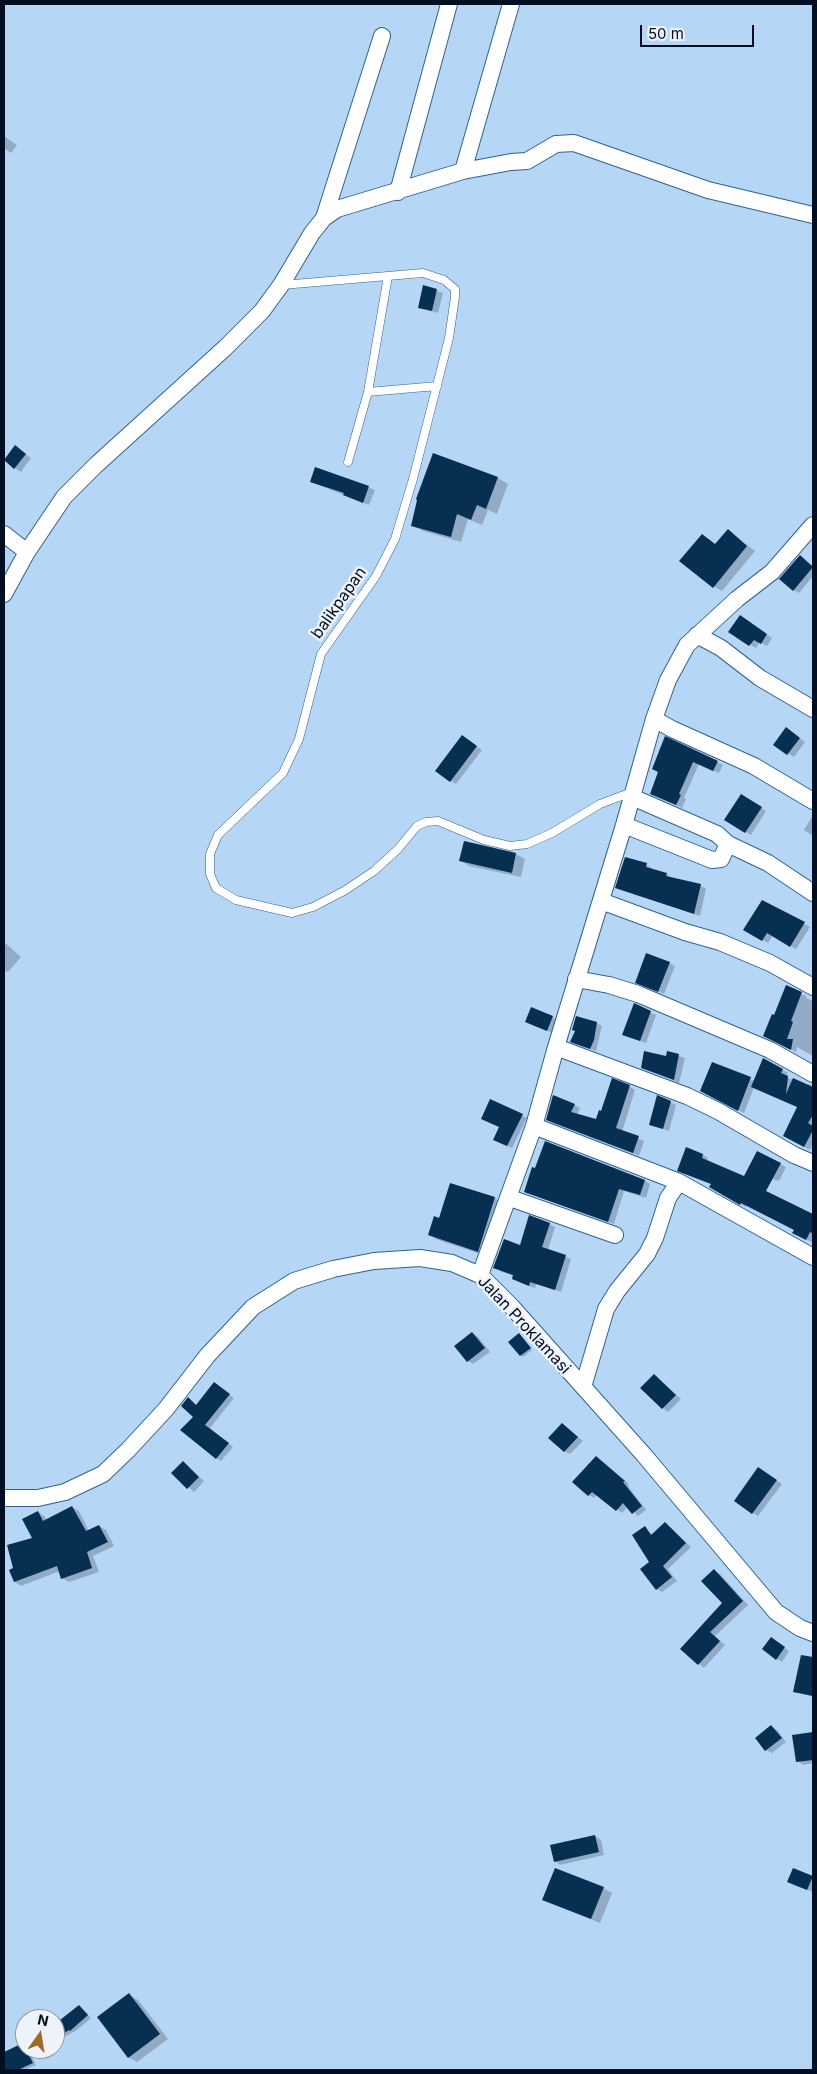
<!DOCTYPE html>
<style>
body{margin:0}
#map{position:relative;width:817px;height:2074px;overflow:hidden;background:#b6d6f6;font-family:Inter,sans-serif}
canvas{display:block}
.frame{position:absolute;inset:0;border:5px solid #000e21;pointer-events:none}
.north{position:absolute;left:15px;top:2009px;width:50px;height:50px;box-sizing:border-box;background:#eef3f9;border:1px solid #8f97a3;border-radius:50%;rotate:13deg;font-size:14px;font-weight:700;line-height:20px;text-align:center;color:#000e21}
.north::after{content:'';display:block;margin:auto;width:18px;height:22px;background:#a06a24;clip-path:polygon(50% 0,100% 100%,50% 72%,0 100%)}
.scale{position:absolute;left:640px;top:25px;width:114px;height:22px;box-sizing:border-box;border:2px solid #000e21;border-top:0;padding-left:6px;font-size:15px;line-height:18px;white-space:nowrap;color:#000e21;-webkit-text-stroke:4px #eef3f9;paint-order:stroke}
</style>
<div id="map">
<canvas width="817" height="2074"></canvas>
<div class="frame"></div>
<div class="north">N</div>
<div class="scale">50 m</div>
</div>
<script>
const ctx = document.querySelector('canvas').getContext('2d');
ctx.lineJoin = 'round';
function paint(path, color) { ctx.fillStyle = color; ctx.fill(path, 'evenodd'); }
const toPath = rows => new Path2D(rows.map(r => 'M' + r).join(''));
function stroke(path, color, width, dash) { ctx.strokeStyle = color; ctx.lineWidth = width; ctx.lineCap = dash ? 'butt' : 'round'; ctx.setLineDash(dash || []); ctx.stroke(path); }
function drawText(font, color, halo, rows, align = 'center') {
  ctx.font = font + ' Inter,sans-serif'; ctx.lineWidth = 5; ctx.setLineDash([]); ctx.textBaseline = 'middle'; ctx.strokeStyle = halo; ctx.fillStyle = color; for (const [text, x, y, turn = 0] of rows) {
    ctx.save(); ctx.translate(x, y); ctx.rotate((+turn || 0) * Math.PI / 180); ctx.textAlign = isNaN(turn) ? turn : align; if (halo) ctx.strokeText(text, 0, 0); ctx.fillText(text, 0, 0); ctx.restore();
  }
}
const shadow = toPath([
 [4,136,17,145,11,153,4,148],
 [424,287,443,293,438,313,419,307],
 [20,450,31,458,21,472,5,461],
 [316,468,375,490,369,505,311,482],
 [498,478,508,484,497,514,488,510,482,525,468,519,461,542,423,531,412,525],
 [729,531,755,551,722,591,713,586,702,535,716,545],
 [800,557,813,566,813,576,799,593,793,590],
 [746,620,772,638,767,646,760,642,756,648,730,632],
 [792,732,805,742,794,757,775,745],
 [666,738,723,765,719,773,699,764,684,798,686,799,682,808,657,796],
 [467,740,482,750,456,784,451,781],
 [741,795,766,811,751,835,726,819],
 [813,815,813,836,804,830],
 [464,842,516,854,525,859,521,877,469,866,460,860],
 [646,865,652,868,651,870,667,874,672,879,701,886,706,889,700,916,617,888],
 [763,901,810,927,796,949,773,935,768,943,745,929],
 [4,942,21,957,8,972,4,970],
 [669,963,675,966,664,994,642,985],
 [786,987,806,996,806,998,813,1001,813,1056,797,1047,796,1052,769,1038,775,1016],
 [634,1005,656,1015,646,1043,629,1037],
 [532,1009,558,1020,553,1033,532,1025],
 [596,1023,602,1026,596,1051,577,1044,576,1031],
 [668,1052,685,1058,679,1083,642,1067,667,1057],
 [763,1060,788,1073,786,1077,807,1086,808,1084,813,1086,813,1144,810,1150,784,1136,799,1107,754,1087,744,1113,702,1091,750,1079,755,1081],
 [629,1086,635,1090,622,1132,644,1141,639,1156,553,1123,574,1105,580,1108,577,1115,597,1121,602,1112],
 [491,1101,527,1118,512,1148,500,1143,501,1127],
 [670,1102,676,1105,669,1131,650,1124],
 [703,1155,708,1158,707,1161,740,1180,813,1216,812,1242,799,1236,795,1230,747,1205,746,1207,711,1187,712,1184,684,1173],
 [780,1164,786,1167,779,1181,753,1174],
 [645,1181,650,1184,646,1198,624,1191,614,1224,525,1192],
 [494,1198,503,1203,487,1256,438,1240,429,1235,440,1220],
 [549,1224,555,1227,548,1250,571,1259,561,1292,536,1284,535,1288,519,1282,514,1276,500,1271,520,1246],
 [472,1333,478,1337,490,1352,473,1364,468,1361],
 [521,1336,532,1350,523,1357,510,1342],
 [654,1375,681,1399,668,1412,663,1408],
 [219,1387,234,1398,210,1428,233,1447,221,1461,216,1458,188,1399,198,1406],
 [562,1424,583,1441,570,1454,564,1451],
 [601,1461,629,1484,628,1486,646,1510,638,1516,628,1506,622,1513,597,1494,594,1498,589,1495,574,1482],
 [183,1463,204,1481,194,1492,173,1473],
 [764,1472,782,1484,758,1516,735,1501],
 [72,1507,79,1511,89,1531,99,1526,106,1530,114,1546,93,1556,99,1572,69,1582,62,1578,60,1571,21,1586,15,1582,14,1569,34,1539,38,1512,44,1516,47,1520],
 [665,1523,691,1547,668,1569,677,1581,662,1592,657,1589,645,1528,653,1535],
 [714,1571,720,1574,748,1605,715,1636,725,1645,704,1668,682,1649,724,1603],
 [777,1642,789,1651,782,1662,776,1658],
 [802,1656,813,1659,813,1697,795,1691],
 [771,1727,777,1730,786,1742,772,1753,766,1750],
 [813,1733,813,1763,803,1765,798,1761,794,1736],
 [595,1836,601,1840,604,1855,560,1865,555,1861],
 [794,1870,813,1878,813,1892,794,1885],
 [603,1888,612,1893,600,1923,544,1900],
 [129,1995,138,2000,168,2039,137,2062,128,2057],
 [79,2006,91,2018,77,2030,55,2042,55,2024],
 [25,2043,25,2049,42,2049,31,2055,36,2065,24,2070,4,2070,4,2063,9,2061,5,2053]
]);
const building = toPath([
 [423,285,437,289,432,311,418,308],
 [15,445,26,454,14,469,4,460],
 [433,453,498,477,486,509,477,505,471,520,457,514,451,537,411,526,417,500,416,499],
 [315,467,369,486,363,503,343,495,344,493,310,482],
 [728,529,747,546,713,588,679,561,702,534,715,544],
 [800,555,813,567,793,591,779,579],
 [740,615,767,634,761,644,754,640,749,646,728,632],
 [786,727,800,738,787,755,773,745],
 [462,735,477,746,450,782,435,771],
 [665,736,718,761,713,771,693,762,679,794,681,795,676,805,650,794,658,772,652,769],
 [741,794,762,807,745,833,724,820],
 [464,841,516,853,512,873,459,861],
 [625,857,647,863,646,867,667,873,666,876,701,884,694,914,615,888],
 [762,900,805,922,790,947,767,933,762,941,743,930],
 [646,953,670,962,658,992,635,983],
 [786,985,802,992,791,1021,793,1022,787,1039,793,1039,791,1050,763,1036,772,1014,774,1015],
 [634,1003,651,1011,640,1041,622,1035],
 [531,1007,553,1016,547,1031,525,1022],
 [576,1016,597,1022,594,1040,590,1049,570,1042,575,1031,572,1030],
 [644,1051,666,1056,667,1051,679,1054,674,1080,641,1068],
 [763,1058,783,1069,781,1073,788,1076,786,1094,793,1078,813,1087,813,1115,808,1123,813,1126,813,1130,804,1147,783,1136,797,1107,751,1087],
 [712,1062,751,1077,738,1111,700,1091],
 [612,1078,630,1085,616,1128,639,1136,633,1153,546,1120,553,1095,575,1104,571,1112,596,1119,599,1110,601,1111],
 [657,1095,671,1101,663,1129,649,1125],
 [490,1099,523,1114,507,1146,493,1140,499,1127,481,1119],
 [545,1141,645,1180,640,1195,619,1189,608,1222,524,1192,532,1167,535,1168],
 [686,1147,703,1154,702,1158,744,1176,757,1151,781,1163,766,1191,813,1214,813,1234,810,1232,806,1240,792,1233,794,1230,741,1203,740,1205,709,1187,711,1184,677,1171],
 [450,1183,495,1197,478,1252,428,1235,434,1216,439,1218],
 [529,1215,550,1223,542,1247,566,1255,555,1290,530,1282,529,1286,512,1279,513,1275,493,1268,504,1239,520,1245],
 [472,1332,485,1348,467,1362,454,1346],
 [519,1333,531,1348,520,1356,508,1342],
 [654,1374,676,1395,662,1409,640,1388],
 [214,1382,230,1394,205,1425,229,1443,216,1459,180,1430,193,1417,181,1406,188,1397,196,1405],
 [562,1423,578,1437,564,1452,548,1438],
 [596,1456,625,1481,623,1482,642,1506,632,1514,623,1503,616,1511,592,1492,588,1496,572,1482],
 [183,1461,199,1477,187,1489,171,1473],
 [758,1467,777,1480,752,1514,734,1501],
 [72,1506,86,1531,99,1525,108,1542,87,1552,92,1568,61,1579,57,1566,14,1582,9,1570,13,1568,7,1545,32,1538,22,1519,38,1511,43,1521],
 [665,1522,686,1543,663,1566,672,1577,656,1590,640,1569,649,1562,632,1535,645,1526,651,1535],
 [714,1569,743,1601,710,1632,720,1641,698,1665,680,1649,722,1603,701,1581],
 [771,1637,785,1647,776,1660,762,1649],
 [801,1655,813,1657,813,1696,793,1692],
 [771,1725,782,1738,765,1751,755,1738],
 [813,1732,813,1760,796,1762,792,1735],
 [595,1835,599,1852,554,1862,550,1845],
 [555,1868,604,1887,591,1919,542,1900],
 [793,1868,813,1876,807,1890,787,1882],
 [129,1993,160,2034,128,2058,97,2017],
 [79,2005,88,2015,70,2031,69,2030,55,2039,55,2024],
 [23,2043,33,2063,18,2070,4,2070,4,2052]
]);
const lane = toPath([
 [282,285,423,273,444,280,455,289,455,297,449,338,413,479,395,539,376,576,321,654,299,739,283,773,218,835,210,854,210,874,216,888,236,900,292,913,313,907,344,891,374,871,398,849,417,826,426,822,438,821,484,840,510,846,527,844,552,833,600,804,632,792],
 [368,392,437,386],
 [348,462,368,392,388,276]
]);
const street = toPath([
 [463,171,511,4],
 [398,192,449,4],
 [324,218,382,36],
 [4,534,27,552],
 [4,594,27,552,64,497,96,465,225,348,262,311,281,285,312,233,324,218,337,209,463,171,511,162,527,161,556,144,574,143,708,190,813,215],
 [697,635,721,648,760,678,813,709],
 [654,719,672,729,754,766,813,801],
 [632,797,717,834,728,844,768,863,813,893],
 [624,825,712,860,721,859,728,844],
 [601,901,685,932,720,942,770,963,813,987],
 [576,979,609,985,638,994,770,1050,813,1074],
 [556,1047,687,1096,718,1111,794,1155,813,1163],
 [534,1126,679,1182],
 [510,1198,615,1235],
 [480,1275,534,1126,556,1047,624,825,654,719,668,680,687,645,737,599,772,572,813,525],
 [583,1387,606,1309,617,1291,647,1254,655,1238,668,1198,679,1182,813,1257],
 [4,1498,38,1498,65,1492,103,1474,128,1450,166,1409,207,1356,253,1307,294,1281,333,1269,374,1261,420,1258,452,1263,480,1275,512,1307,644,1455,776,1612,800,1628,813,1633]
]);
const streetNames = [
 ["balikpapan",339,603,-55],
 ["Jalan Proklamasi",524,1325,47]
];
paint(shadow, '#0003');
paint(building, '#062f51');
stroke(lane, '#2f6292', 9);
stroke(street, '#2f6292', 18);
stroke(lane, '#fff', 8);
stroke(street, '#fff', 16);
drawText('16px', '#000e21', '#eef3f9', streetNames);
</script>
